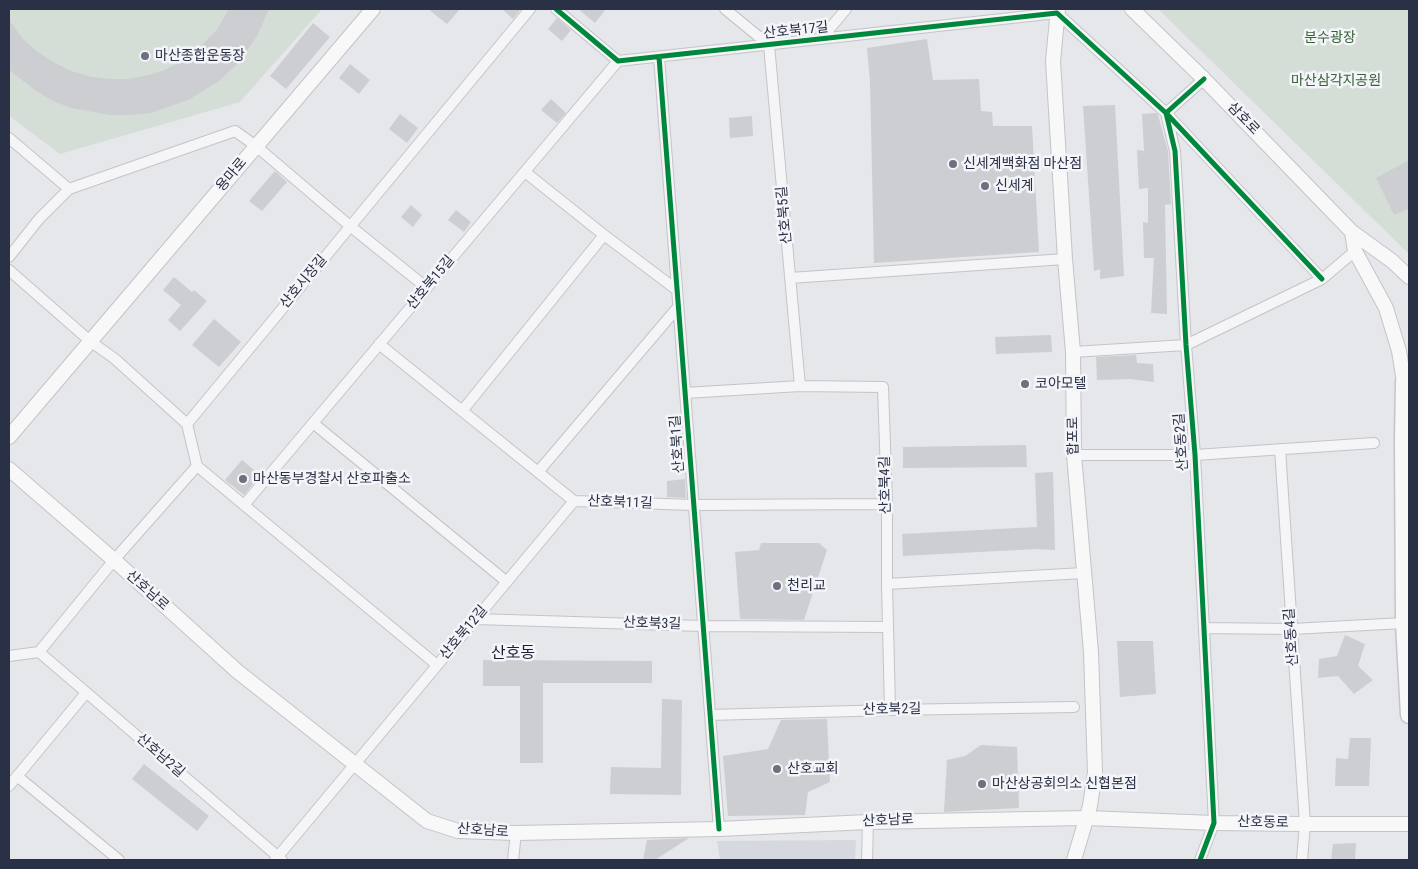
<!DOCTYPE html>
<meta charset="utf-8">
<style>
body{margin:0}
#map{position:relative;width:1418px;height:869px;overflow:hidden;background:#e6e7ea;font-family:"Roboto Condensed",sans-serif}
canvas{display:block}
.frame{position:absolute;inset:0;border:10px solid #2a3045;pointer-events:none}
</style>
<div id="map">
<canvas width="1418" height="869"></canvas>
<div class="frame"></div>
</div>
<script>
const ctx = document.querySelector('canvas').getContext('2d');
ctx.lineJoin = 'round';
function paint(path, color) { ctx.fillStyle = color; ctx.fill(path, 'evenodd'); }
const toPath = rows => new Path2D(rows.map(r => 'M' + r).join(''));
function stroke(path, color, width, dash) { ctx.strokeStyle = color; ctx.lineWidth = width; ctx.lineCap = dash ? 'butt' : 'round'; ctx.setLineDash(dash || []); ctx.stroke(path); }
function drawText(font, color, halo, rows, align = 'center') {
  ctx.font = font + ' "Roboto Condensed","Noto Sans KR",sans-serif'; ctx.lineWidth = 5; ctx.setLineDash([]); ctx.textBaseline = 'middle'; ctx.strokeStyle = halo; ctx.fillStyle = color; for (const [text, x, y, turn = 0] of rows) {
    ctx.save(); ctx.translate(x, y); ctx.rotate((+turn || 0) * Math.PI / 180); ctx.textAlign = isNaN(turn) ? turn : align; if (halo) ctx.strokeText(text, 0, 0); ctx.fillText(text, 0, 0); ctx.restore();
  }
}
const built = toPath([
 [856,840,855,860,720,860,717,841]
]);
const green = toPath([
 [9,9,322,9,240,102,60,154,9,116],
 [1158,9,1409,9,1409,254]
]);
const building = toPath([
 [229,9,269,9,258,34,247,51,235,66,219,81,188,100,151,113,128,115,110,115,71,108,53,101,36,91,9,70,9,20,23,39,38,52,53,62,71,71,92,77,110,79,129,79,149,75,165,70,178,63,194,52,216,31],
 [428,9,460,9,447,24],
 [502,9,521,9,513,19],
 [578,9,606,9,595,23],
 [557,18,571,30,562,41,548,29],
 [313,23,330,37,286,89,270,76],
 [927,39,933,80,979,79,981,111,992,112,993,126,1032,126,1039,252,874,263,870,82,867,48],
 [350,64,370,80,359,94,339,78],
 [551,99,566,113,557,123,541,110],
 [1115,105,1124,276,1100,279,1100,269,1094,271,1083,106],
 [1156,113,1158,115,1168,151,1171,204,1165,205,1167,314,1151,313,1154,258,1144,258,1143,222,1148,223,1148,188,1139,189,1137,150,1144,151,1142,114],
 [400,114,418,128,407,143,389,129],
 [752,116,753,136,730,138,729,118],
 [1409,160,1409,209,1394,215,1376,178],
 [275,171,287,182,262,211,249,201],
 [411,205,422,215,413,227,401,217],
 [456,210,471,222,464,232,448,220],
 [174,277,192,292,194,290,207,301,180,331,168,320,181,305,163,290],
 [214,319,241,342,219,367,192,345],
 [1051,335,1052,352,996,354,995,337],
 [1136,355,1137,363,1153,364,1154,382,1129,379,1097,380,1096,357],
 [1026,445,1027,467,903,468,903,447],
 [242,460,260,475,244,495,225,480],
 [1053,472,1055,550,1036,549,903,556,902,534,1037,527,1035,473],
 [685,479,686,498,667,497,667,481],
 [761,543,819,543,827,550,804,620,740,619,735,552,759,550],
 [1345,635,1365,644,1358,666,1373,680,1354,694,1338,676,1318,678,1319,659,1337,656],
 [1117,641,1153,641,1156,694,1120,697],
 [483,660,652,661,652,683,543,683,543,763,520,763,520,686,483,686],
 [662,699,682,700,681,795,610,794,611,767,661,768],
 [827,719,830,782,808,792,805,815,728,816,723,756,768,749,781,720],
 [1350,738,1371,738,1369,786,1335,786,1336,758,1348,759],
 [981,745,1017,747,1019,808,944,812,947,760,965,756],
 [144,764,209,816,197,831,132,779],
 [689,838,655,860,643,860,647,840],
 [1356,843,1355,860,1331,860,1333,844]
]);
const street = toPath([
 [556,9,618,61,1057,13,1166,113,1322,279],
 [725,9,769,45,800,386],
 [821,39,846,9],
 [659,57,719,829],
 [9,138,69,189],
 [525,172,604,235,677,290],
 [9,257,39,219,69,189,235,131,256,146,350,226,427,288],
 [9,270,90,341,115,359,187,424],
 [790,278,1065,259],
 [379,344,574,501,694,505,887,504],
 [1073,352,1186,345,1322,279,1355,251],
 [685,393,800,386,883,387,887,504,887,584,1084,573],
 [462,411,604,235],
 [313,423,507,582],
 [187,424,530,9],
 [1280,449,1305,824,1302,860],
 [1074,455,1195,455,1374,443],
 [197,466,437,665],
 [538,472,678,307],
 [244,505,618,61],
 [887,584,890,710],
 [476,619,703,626,887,627],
 [1204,628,1292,629,1404,623],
 [39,652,282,860],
 [9,656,39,652,114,560,197,466,187,424],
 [710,715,890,710,1074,707],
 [17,776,119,860],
 [9,786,86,693],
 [275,860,574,501],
 [513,860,516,833],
 [867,860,868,822],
 [1200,860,1214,823,1195,455,1186,345,1175,151,1166,113,1204,79]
]);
const secondary = toPath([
 [1058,9,1053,61,1065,259,1073,352,1074,455,1091,652,1095,772,1090,806,1074,860],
 [1132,9,1204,79,1352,232,1392,261,1409,277],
 [1352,232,1355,251,1386,308,1399,351,1404,382],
 [9,437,373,9],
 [9,469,114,560,237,671,427,821,458,831,516,833,719,829,868,822,1087,818,1214,823,1305,824,1409,824]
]);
const primary = toPath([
 [1409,375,1404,382,1403,440,1404,623,1409,715]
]);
const cycleway = toPath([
 [556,9,618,61,1057,13,1166,113,1322,279],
 [659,57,719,829],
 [1200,860,1214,823,1195,455,1186,345,1175,151,1166,113,1204,79]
]);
const markers = [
 [145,56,5,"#6c707f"],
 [953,164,5,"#6c707f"],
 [985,186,5,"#6c707f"],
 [1025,384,5,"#6c707f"],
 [243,479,5,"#6c707f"],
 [777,586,5,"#6c707f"],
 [777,769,5,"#6c707f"],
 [982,784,5,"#6c707f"]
];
const streetNames = [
 ["산호북17길",796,31,-6],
 ["삼호로",1243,119,46],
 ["용마로",232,175,-50],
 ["산호북5길",785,215,-95],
 ["산호시장길",304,282,-50],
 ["산호북15길",431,283,-50],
 ["합포로",1074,436,-91],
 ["산호동2길",1182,442,-94],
 ["산호북1길",678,444,-94],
 ["산호북4길",886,485,-91],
 ["산호북11길",620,503,2],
 ["산호남로",147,591,42],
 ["산호북3길",652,624,2],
 ["산호북12길",464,633,-50],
 ["산호동4길",1292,637,-94],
 ["산호북2길",892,710,-1],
 ["산호남2길",160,756,41],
 ["산호남로",888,821,-2],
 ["산호동로",1263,823,1],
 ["산호남로",483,831,4]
];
const parkNames = [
 ["분수광장",1330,38],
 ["마산삼각지공원",1336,81]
];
const poiNames = [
 ["마산종합운동장",155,56],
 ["신세계백화점 마산점",963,164],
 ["신세계",995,186],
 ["코아모텔",1035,384],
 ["마산동부경찰서 산호파출소",253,479],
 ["천리교",787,586],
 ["산호교회",787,769],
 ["마산상공회의소 신협본점",992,784]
];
const quarterNames = [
 ["산호동",513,654]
];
paint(built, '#d6d8df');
paint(green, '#d4ded6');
paint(building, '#cdced2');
stroke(street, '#c3c4c8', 12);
stroke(secondary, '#c3c4c8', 16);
stroke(primary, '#c2c4c8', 19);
stroke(street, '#f5f5f7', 10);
stroke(secondary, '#f8f8f8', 14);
stroke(primary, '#f8f8f8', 16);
stroke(cycleway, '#00873e', 5);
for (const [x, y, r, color] of markers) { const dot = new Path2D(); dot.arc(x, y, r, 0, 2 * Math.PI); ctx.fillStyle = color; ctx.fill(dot); stroke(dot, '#f4f5f9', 2); }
drawText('14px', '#2a3045', '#f4f5f9', streetNames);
drawText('14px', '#396237', '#f4f5f9', parkNames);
drawText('14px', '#2a3045', '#f4f5f9', poiNames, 'left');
drawText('16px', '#1c2136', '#f4f5f9', quarterNames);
</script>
